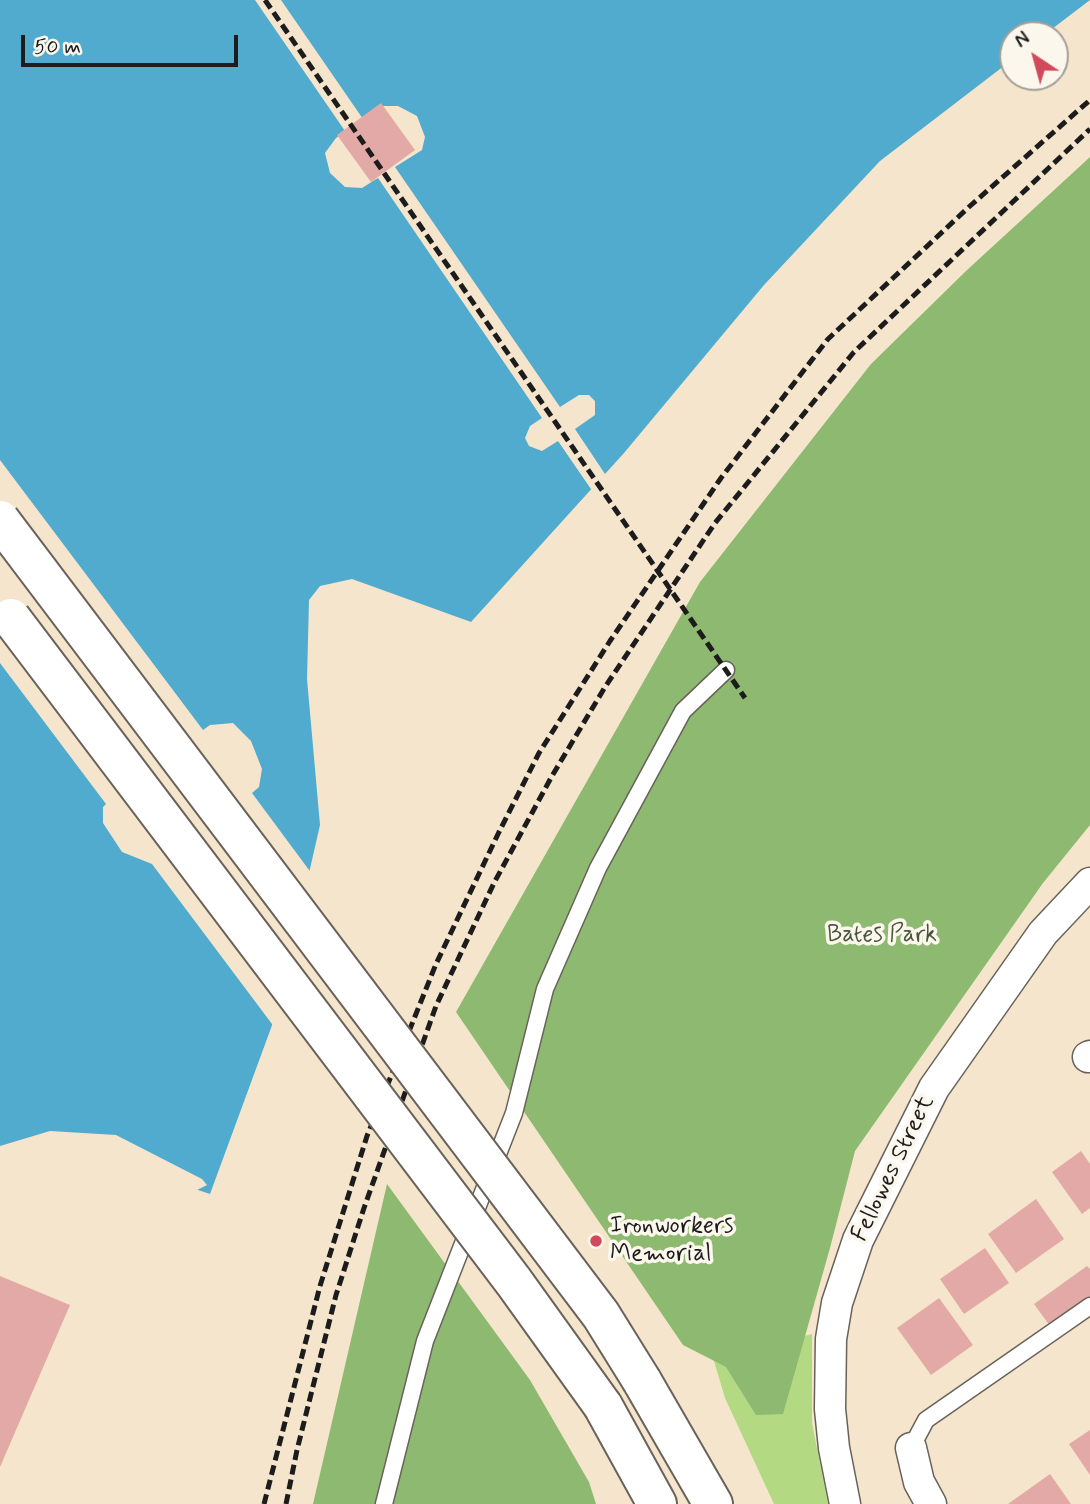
<!DOCTYPE html>
<style>
body{margin:0}
#map{position:relative;width:1090px;height:1504px;overflow:hidden;background:#f5e5cc;font-family:Mynerve,sans-serif}
canvas{display:block}
.north{position:absolute;left:999px;top:21px;width:70px;height:70px;box-sizing:border-box;background:#fbf7ec;border:2px solid #a29f99;border-radius:50%;rotate:324deg;font-size:19px;font-weight:700;line-height:28px;text-align:center;color:#1c1c1c}
.north::after{content:'';display:block;margin:auto;width:24px;height:32px;background:#d1495b;clip-path:polygon(50% 0,100% 100%,50% 72%,0 100%)}
.scale{position:absolute;left:21px;top:35px;width:217px;height:32px;box-sizing:border-box;border:4px solid #1c1c1c;border-top:0;padding-left:9px;font-size:21px;line-height:24px;white-space:nowrap;color:#1c1c1c;-webkit-text-stroke:5px #fbf7ec;paint-order:stroke}
</style>
<div id="map">
<canvas width="1090" height="1504"></canvas>
<div class="north">N</div>
<div class="scale">50 m</div>
</div>
<script>
const ctx = document.querySelector('canvas').getContext('2d');
ctx.lineJoin = 'round';
function paint(path, color) { ctx.fillStyle = color; ctx.fill(path, 'evenodd'); }
const toPath = rows => new Path2D(rows.map(r => 'M' + r).join(''));
function stroke(path, color, width, dash) { ctx.strokeStyle = color; ctx.lineWidth = width; ctx.lineCap = dash ? 'butt' : 'round'; ctx.setLineDash(dash || []); ctx.stroke(path); }
function drawText(font, color, halo, rows, align = 'center') {
  ctx.font = font + ' Mynerve,sans-serif'; ctx.lineWidth = 7; ctx.setLineDash([]); ctx.textBaseline = 'middle'; ctx.strokeStyle = halo; ctx.fillStyle = color; for (const [text, x, y, turn = 0] of rows) {
    ctx.save(); ctx.translate(x, y); ctx.rotate((+turn || 0) * Math.PI / 180); ctx.textAlign = isNaN(turn) ? turn : align; if (halo) ctx.strokeText(text, 0, 0); ctx.fillText(text, 0, 0); ctx.restore();
  }
}
const green = toPath([
 [812,1334,812,1423,828,1504,774,1504,725,1398,714,1361]
]);
const forest = toPath([
 [1090,157,1090,825,1043,883,855,1151,830,1248,783,1414,756,1415,726,1367,683,1345,456,1012,700,582,871,364,966,271],
 [387,1184,530,1380,589,1482,596,1504,313,1504]
]);
const water = toPath([
 [0,0,1090,0,1044,35,1013,35,1013,59,880,161,764,285,624,453,471,622,352,579,320,586,309,600,307,679,320,825,278,1009,210,1194,111,1161,43,1153,0,1168]
]);
const pier = toPath([
 [255,0,281,0,363,119,383,106,398,106,417,116,425,137,422,150,395,167,560,407,579,395,589,395,595,401,595,415,575,429,607,477,593,492,558,441,542,451,529,446,525,438,530,426,542,418,378,178,362,188,345,187,330,173,325,153,336,138,345,131],
 [0,460,203,730,210,725,233,723,251,741,262,769,259,787,252,793,312,874,282,1010,275,1028,152,864,122,852,103,823,103,807,106,804,0,663],
 [50,1131,116,1135,202,1179,207,1185,193,1192,111,1164,44,1156,0,1172,0,1146]
]);
const building = toPath([
 [381,103,415,150,371,182,337,135],
 [1081,1151,1090,1164,1090,1208,1082,1214,1052,1172],
 [1036,1199,1064,1239,1016,1273,988,1234],
 [985,1248,1009,1283,964,1314,940,1279],
 [1087,1266,1090,1269,1090,1297,1050,1326,1034,1304],
 [0,1276,70,1305,0,1467],
 [939,1298,973,1345,931,1375,897,1328],
 [1090,1430,1090,1475,1069,1444],
 [1050,1474,1071,1504,1008,1504]
]);
const lane = toPath([
 [911,1448,926,1420,1090,1306],
 [384,1504,425,1341,514,1113,545,989,598,868,683,711,726,670]
]);
const street = toPath([
 [1088,1057,1090,1056],
 [911,1448,919,1482,931,1504],
 [845,1504,834,1448,830,1409,831,1339,837,1303,858,1240,934,1088,1043,933,1090,883]
]);
const highway = toPath([
 [642,1381,713,1504],
 [603,1406,657,1504]
]);
const rail = toPath([
 [265,0,745,698],
 [264,1504,320,1286,367,1136,436,964,499,832,539,753,610,641,721,478,828,339,970,206,1090,100],
 [286,1504,297,1450,336,1295,364,1208,436,1006,494,883,552,776,605,687,715,523,854,352,1090,129]
]);
const highwayBridge = toPath([
 [0,520,601,1315,642,1381],
 [11,618,514,1282,603,1406]
]);
const markers = [
 [596,1241,7,"#d1495b"]
];
const parkNames = [
 ["Bates Park",882,936]
];
const streetNames = [
 ["Fellowes Street",894,1169,-64]
];
const poiNames = [
 ["Ironworkers",610,1227],
 ["Memorial",610,1255]
];
paint(green, '#b3d982');
paint(forest, '#8eb970');
paint(water, '#50abce');
paint(pier, '#f5e5cc');
paint(building, '#e3a9a6');
stroke(lane, '#68625a', 19);
stroke(street, '#68625a', 33);
stroke(highway, '#68625a', 42);
stroke(lane, '#fff', 16);
stroke(street, '#fff', 30);
stroke(highway, '#fff', 38);
stroke(rail, '#1c1c1c', 5, [10, 5]);
stroke(highwayBridge, '#68625a', 42, []);
stroke(highwayBridge, '#fff', 38);
for (const [x, y, r, color] of markers) { const dot = new Path2D(); dot.arc(x, y, r, 0, 2 * Math.PI); ctx.fillStyle = color; ctx.fill(dot); stroke(dot, '#fbf7ec', 2.5); }
drawText('24px', '#49553b', '#fbf7ec', parkNames);
drawText('24px', '#1c1c1c', '#fbf7ec', streetNames);
drawText('24px', '#1c1c1c', '#fbf7ec', poiNames, 'left');
</script>
